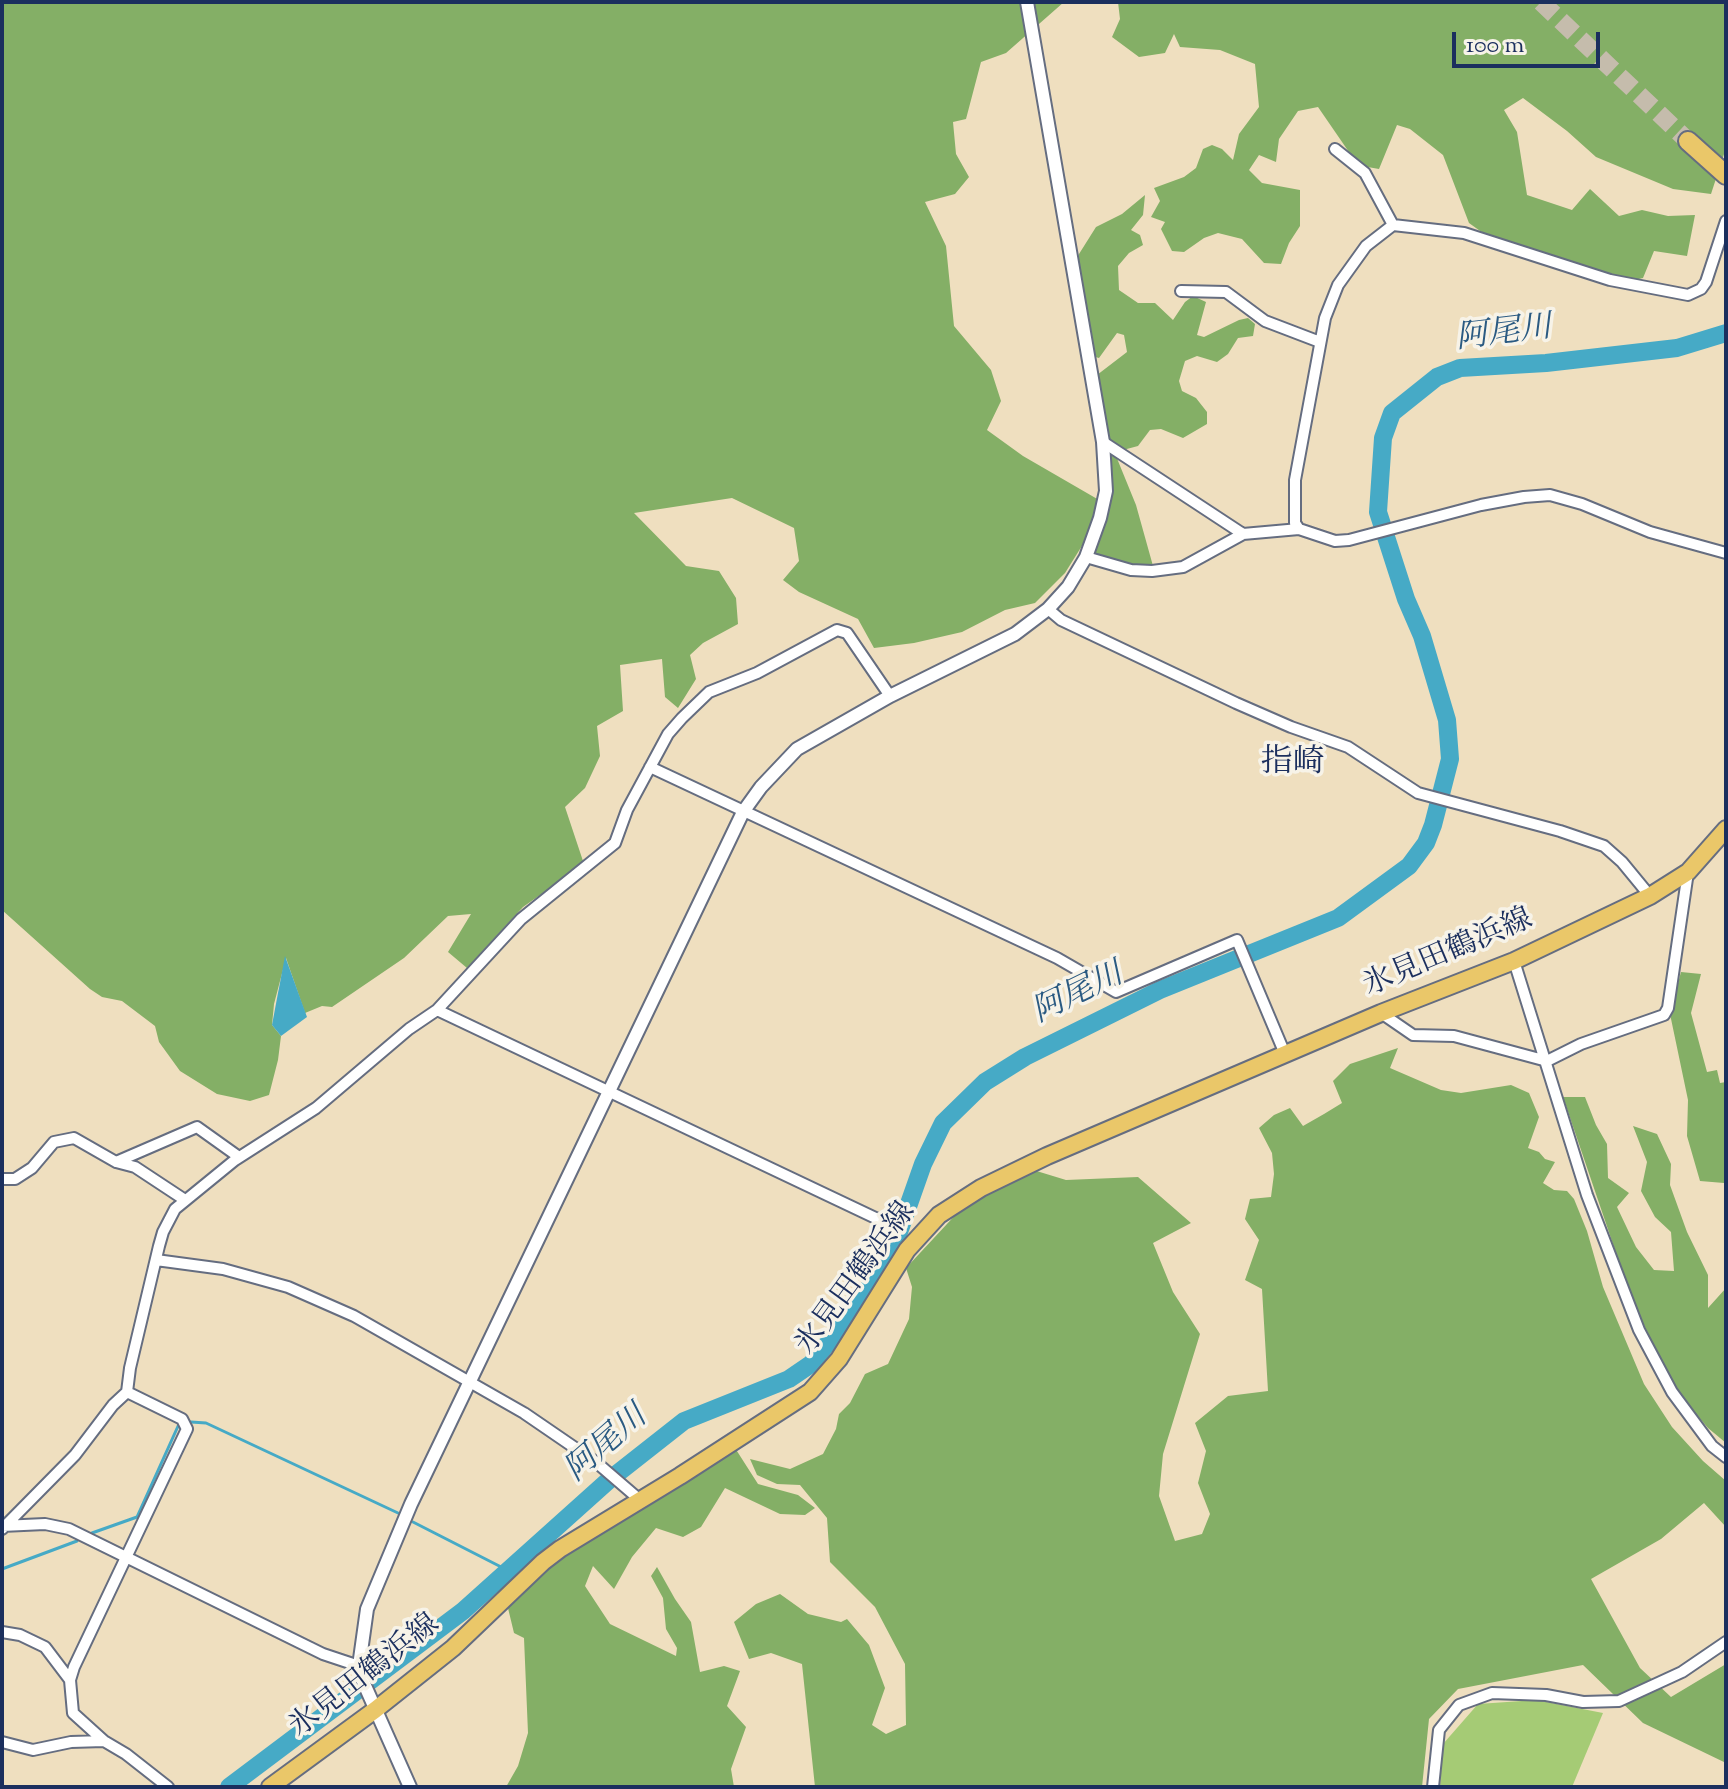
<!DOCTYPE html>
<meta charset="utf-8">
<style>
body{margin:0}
#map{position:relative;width:1728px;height:1789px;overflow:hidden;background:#efdfbf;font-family:"Sorts Mill Goudy",serif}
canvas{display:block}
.frame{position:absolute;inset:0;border:4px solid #1b2f5e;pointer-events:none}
.scale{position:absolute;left:1452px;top:32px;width:148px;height:36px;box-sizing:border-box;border:4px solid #1b2f5e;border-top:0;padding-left:10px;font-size:24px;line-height:28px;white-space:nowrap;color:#1b2f5e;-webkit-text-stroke:6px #f7f3e8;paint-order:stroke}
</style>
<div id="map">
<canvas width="1728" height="1789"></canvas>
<div class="frame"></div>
<div class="scale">100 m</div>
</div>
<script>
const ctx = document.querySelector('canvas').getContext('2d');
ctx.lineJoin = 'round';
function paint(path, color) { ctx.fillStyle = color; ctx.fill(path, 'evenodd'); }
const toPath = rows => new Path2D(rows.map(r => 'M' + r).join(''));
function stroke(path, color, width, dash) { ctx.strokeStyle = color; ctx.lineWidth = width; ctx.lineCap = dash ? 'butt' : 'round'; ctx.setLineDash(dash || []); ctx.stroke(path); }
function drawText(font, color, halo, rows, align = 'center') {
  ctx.font = font + ' "Sorts Mill Goudy","Noto Serif JP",serif'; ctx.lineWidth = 7; ctx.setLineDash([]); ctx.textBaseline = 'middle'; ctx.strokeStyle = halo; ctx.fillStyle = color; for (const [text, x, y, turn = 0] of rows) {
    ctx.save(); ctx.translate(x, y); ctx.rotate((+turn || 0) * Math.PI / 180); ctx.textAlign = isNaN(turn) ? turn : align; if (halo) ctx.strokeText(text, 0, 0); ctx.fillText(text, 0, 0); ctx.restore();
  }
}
const green = toPath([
 [1536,1700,1603,1713,1572,1787,1440,1787,1443,1744,1478,1704]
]);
const forest = toPath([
 [2,2,1064,2,1006,53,981,62,966,119,953,122,956,154,969,177,955,194,925,202,946,246,954,326,991,370,1001,401,987,430,1023,456,1099,500,1090,533,1065,573,1035,603,1005,610,962,632,914,643,874,648,858,619,799,592,783,580,799,561,794,528,732,498,634,513,686,566,719,571,736,598,738,624,703,643,690,655,696,679,678,708,665,697,662,659,620,665,623,711,597,726,600,756,585,788,565,807,584,864,523,907,467,968,448,952,471,914,448,916,404,958,332,1007,322,1006,305,1013,286,958,274,1004,272,1025,281,1036,278,1060,269,1095,250,1101,217,1094,180,1071,159,1042,155,1026,122,1001,102,997,90,989,2,910],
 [1118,2,1726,2,1726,148,1711,194,1673,189,1596,157,1567,131,1523,98,1504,110,1517,132,1527,195,1572,210,1590,189,1619,216,1642,210,1668,216,1695,215,1687,256,1654,251,1643,278,1630,281,1500,239,1483,233,1469,223,1443,155,1410,129,1397,125,1379,169,1362,166,1351,155,1318,107,1298,111,1279,139,1276,162,1259,155,1249,170,1262,183,1300,190,1300,226,1289,243,1281,264,1264,263,1242,239,1218,233,1204,238,1184,252,1172,251,1161,229,1165,222,1151,217,1160,201,1154,188,1184,177,1196,168,1203,149,1212,145,1222,149,1233,160,1239,134,1259,107,1255,64,1220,50,1180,47,1174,34,1165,53,1139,57,1112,37,1120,19],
 [1145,195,1143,215,1131,230,1140,235,1143,245,1129,253,1118,266,1119,290,1138,303,1155,303,1173,320,1185,302,1193,296,1206,302,1197,335,1204,337,1239,320,1248,318,1255,324,1253,336,1238,338,1228,354,1217,362,1197,356,1185,361,1179,381,1182,391,1196,398,1207,412,1207,424,1183,438,1161,429,1150,430,1138,446,1123,450,1110,442,1097,375,1127,352,1124,335,1117,333,1099,358,1092,356,1074,267,1079,254,1096,227,1122,214],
 [1110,453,1116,456,1136,505,1153,566,1126,566,1101,557,1094,552,1111,501],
 [1681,972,1701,974,1691,1013,1707,1072,1717,1070,1720,1083,1726,1082,1726,1187,1724,1183,1700,1181,1687,1136,1688,1100,1670,1014],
 [1398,1048,1390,1068,1441,1090,1461,1093,1511,1085,1529,1093,1539,1117,1528,1148,1539,1152,1545,1159,1555,1162,1543,1183,1554,1190,1567,1191,1574,1199,1587,1231,1603,1287,1644,1384,1672,1427,1703,1461,1726,1481,1726,1527,1704,1503,1661,1539,1591,1579,1640,1668,1671,1697,1726,1664,1726,1763,1643,1723,1583,1665,1458,1689,1429,1719,1422,1787,815,1787,802,1664,771,1653,749,1659,734,1622,756,1604,780,1594,808,1614,841,1622,847,1619,869,1645,885,1688,872,1725,886,1734,906,1725,905,1664,875,1607,830,1562,827,1518,800,1485,777,1484,757,1475,750,1459,790,1469,823,1454,836,1429,839,1414,850,1403,865,1374,888,1364,909,1319,912,1287,906,1268,960,1210,1030,1169,1066,1180,1138,1177,1191,1223,1153,1243,1173,1292,1200,1334,1163,1454,1159,1496,1175,1541,1202,1534,1210,1514,1198,1483,1206,1451,1195,1423,1228,1396,1268,1391,1262,1289,1245,1280,1259,1240,1245,1219,1250,1199,1271,1197,1274,1174,1272,1153,1259,1128,1274,1115,1290,1108,1303,1126,1324,1114,1342,1103,1333,1081,1350,1064],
 [1563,1097,1585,1097,1596,1125,1607,1144,1608,1178,1629,1193,1617,1207,1636,1247,1654,1270,1674,1271,1671,1232,1655,1217,1641,1191,1647,1162,1633,1126,1657,1134,1671,1164,1670,1185,1687,1232,1708,1275,1708,1308,1726,1288,1726,1443,1708,1428,1674,1388,1632,1300],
 [735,1448,758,1484,798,1495,815,1508,805,1515,780,1514,725,1488,701,1527,683,1537,656,1528,632,1557,614,1589,593,1566,585,1586,610,1624,676,1656,677,1648,666,1629,663,1598,651,1576,657,1567,675,1599,691,1622,700,1672,724,1666,740,1671,727,1706,746,1727,731,1769,734,1787,506,1787,518,1766,528,1733,524,1638,514,1633,507,1604,549,1567,617,1520]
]);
const water = toPath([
 [285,956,307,1017,281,1036,272,1025]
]);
const stream = toPath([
 [191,1422,206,1423,398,1513],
 [413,1522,509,1571],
 [92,1533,137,1517,179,1424],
 [2,1569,77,1541]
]);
const river = toPath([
 [229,1787,463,1611,609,1480,684,1421,789,1379,811,1364,862,1300,898,1235,923,1164,943,1123,985,1082,1025,1057,1160,990,1338,918,1409,866,1426,843,1433,825,1450,759,1447,720,1422,636,1406,599,1378,512,1383,438,1392,413,1437,377,1460,368,1546,363,1677,348,1726,333]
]);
const motorwayTunnel = toPath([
 [1541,2,1688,141]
]);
const minor = toPath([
 [1335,149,1365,173,1393,225],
 [1181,291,1226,292,1265,321,1320,342],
 [1103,442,1243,534],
 [1299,529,1295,523,1295,480,1325,318,1338,285,1366,246,1393,225,1464,233,1610,280,1688,295,1701,289,1706,282,1726,221],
 [1086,557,1131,570,1152,571,1183,567,1243,534,1299,529,1335,541,1349,540,1481,505,1524,497,1550,495,1582,504,1650,532,1726,553],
 [1048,609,1061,620,1236,703,1291,727,1348,747,1418,793,1560,831,1604,846,1622,862,1650,896],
 [650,767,1057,958,1116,992,1237,940,1285,1054],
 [1514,961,1587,1195,1639,1330,1672,1392,1712,1446,1726,1457],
 [437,1010,884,1222],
 [1381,1013,1413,1035,1454,1036,1547,1061,1581,1044,1664,1015,1668,1008,1688,872],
 [116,1162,197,1127,239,1157],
 [2,1179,15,1179,32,1168,54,1142,74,1138,116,1162,135,1167,185,1200],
 [156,1260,223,1269,288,1287,354,1316,524,1413,597,1463,640,1500],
 [127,1392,182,1419,187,1429,74,1667,70,1680,73,1713,104,1741,126,1754,168,1787],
 [2,1526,45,1524,69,1529,323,1654,359,1666],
 [2,1529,75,1455,113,1405,127,1392,130,1368,159,1246,163,1232,175,1209,235,1160,316,1108,409,1029,437,1010,521,919,615,843,627,810,668,734,682,718,709,692,757,673,837,630,847,633,890,696],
 [2,1632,20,1635,45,1647,70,1680],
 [2,1742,33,1750,71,1742,104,1741],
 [1433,1787,1439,1730,1459,1705,1492,1693,1546,1695,1583,1702,1619,1701,1682,1672,1726,1642]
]);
const tertiary = toPath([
 [410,1787,362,1679,359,1666,367,1609,411,1504,743,812,761,787,797,749,890,696,1015,634,1048,609,1068,587,1086,557,1100,518,1106,491,1103,442,1027,2]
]);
const primary = toPath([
 [270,1787,375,1710,453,1648,543,1562,560,1549,680,1476,810,1392,839,1359,907,1250,939,1215,981,1188,1047,1156,1381,1013,1514,961,1650,896,1688,872,1726,829]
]);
const motorway = toPath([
 [1688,141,1726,175]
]);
const streetNames = [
 ["氷見田鶴浜線",1449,955,-23],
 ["氷見田鶴浜線",858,1280,-54],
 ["氷見田鶴浜線",366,1678,-38]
];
const waterNames = [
 ["阿尾川",1504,336,-7],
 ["阿尾川",1079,996,-26],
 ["阿尾川",608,1446,-41]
];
const neighbourhoodNames = [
 ["指崎",1293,766]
];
paint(green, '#a5cb75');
paint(forest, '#84af66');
paint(water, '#46aac6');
stroke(stream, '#46aac6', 3);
stroke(river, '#46aac6', 18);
stroke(motorwayTunnel, '#c5bcac', 18, [18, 9]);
stroke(minor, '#656d80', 14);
stroke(tertiary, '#656d80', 16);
stroke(primary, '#656d80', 20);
stroke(motorway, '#656d80', 22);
stroke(minor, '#fff', 10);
stroke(tertiary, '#fff', 12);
stroke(primary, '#eac769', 16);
stroke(motorway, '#eac769', 18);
drawText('30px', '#1b2f5e', '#f7f3e8', streetNames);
drawText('italic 32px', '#2a5a82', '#f7f3e8', waterNames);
drawText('32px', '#1b2f5e', '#f7f3e8', neighbourhoodNames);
</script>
